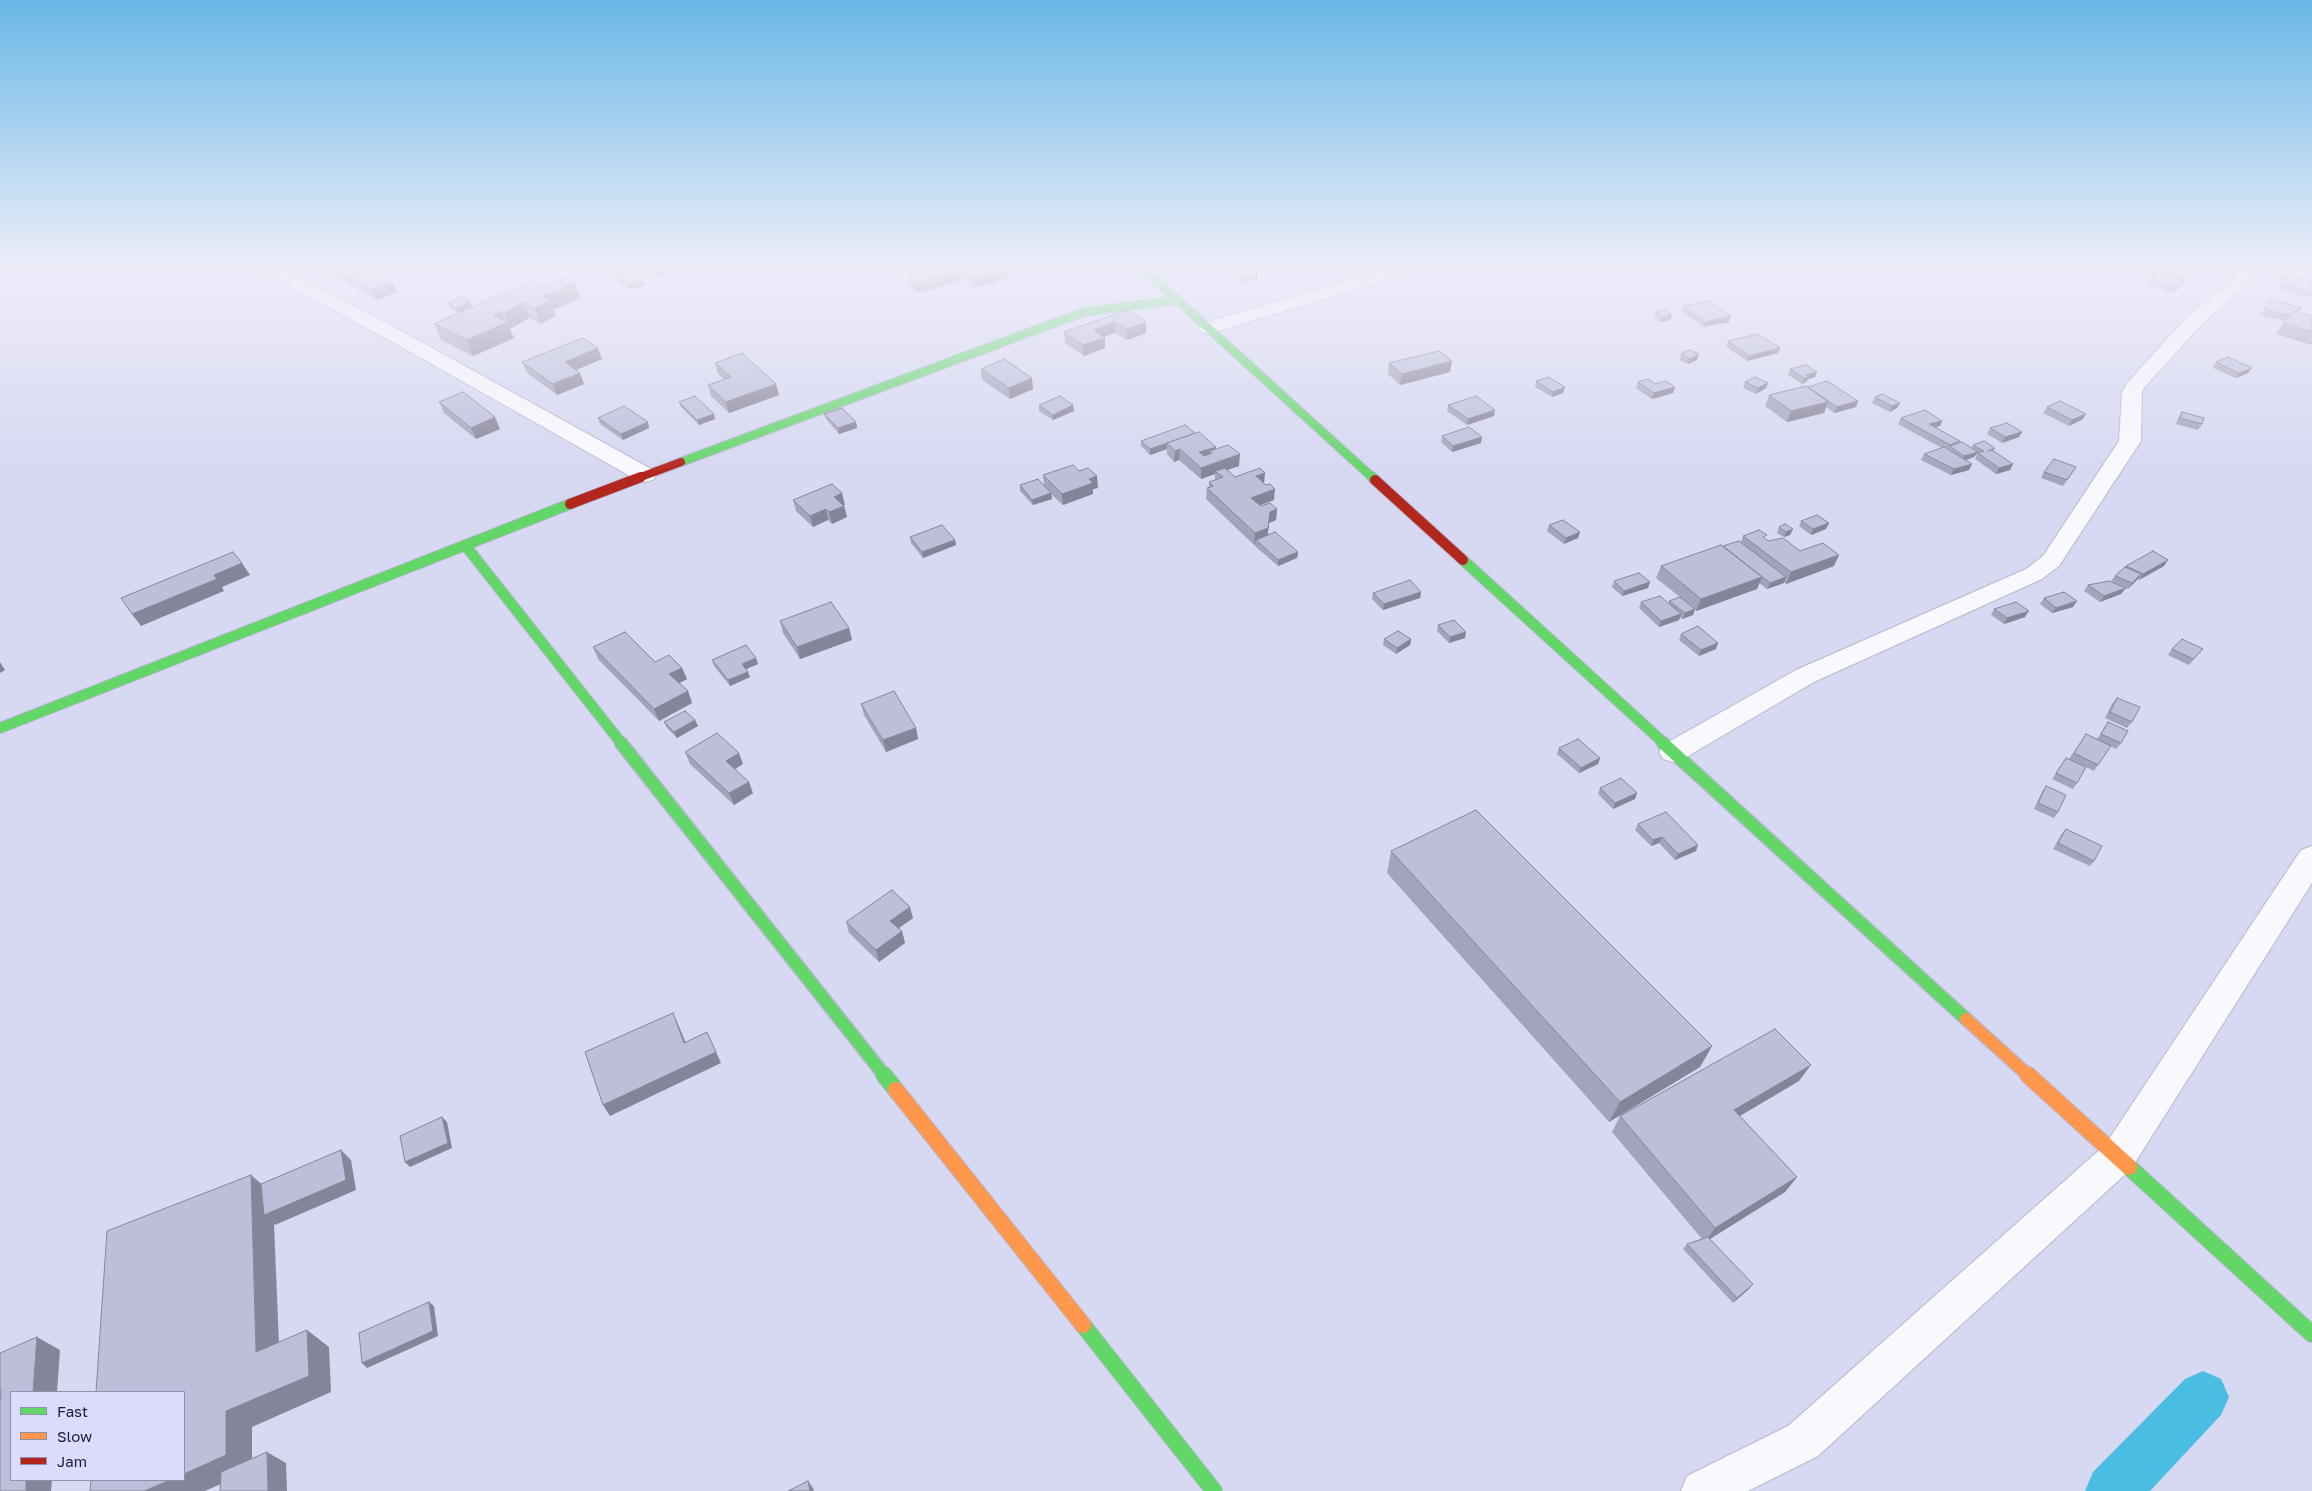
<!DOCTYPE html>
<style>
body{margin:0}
#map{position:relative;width:2312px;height:1491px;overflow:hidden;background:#d7d8f2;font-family:"Golos Text",sans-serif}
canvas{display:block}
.legend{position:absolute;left:10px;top:1391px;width:175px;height:90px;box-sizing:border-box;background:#dbdcfc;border:1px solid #8f8fae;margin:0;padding:6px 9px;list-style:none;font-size:15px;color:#1d1b38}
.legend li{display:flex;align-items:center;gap:10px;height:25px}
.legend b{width:25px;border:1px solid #8f8fae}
</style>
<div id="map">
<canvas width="2312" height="1491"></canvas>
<ul class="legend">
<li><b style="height:6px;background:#63d668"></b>Fast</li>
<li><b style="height:6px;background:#ff974d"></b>Slow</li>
<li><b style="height:6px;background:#b3261e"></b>Jam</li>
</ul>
</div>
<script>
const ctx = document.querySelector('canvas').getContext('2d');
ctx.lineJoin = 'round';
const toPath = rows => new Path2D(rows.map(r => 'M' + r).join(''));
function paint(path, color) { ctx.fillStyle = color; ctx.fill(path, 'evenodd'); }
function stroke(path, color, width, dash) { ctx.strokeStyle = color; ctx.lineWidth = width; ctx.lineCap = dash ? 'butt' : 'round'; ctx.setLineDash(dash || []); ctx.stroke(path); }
const canal = toPath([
 [2203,1371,2221,1379,2229,1397,2221,1415,2150,1491,2085,1491,2093,1472,2185,1379,2203,1371]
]);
const street = toPath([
 [255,265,277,265,405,333,653,470,656,475,653,480,645,482,637,480,391,341,257,269,255,265],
 [1398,265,1426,265,1424,269,1215,332,1208,334,1201,332,1199,328,1201,324,1398,265],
 [2249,265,2268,265,2200,326,2144,388,2142,392,2141,441,2059,566,2042,579,1814,682,1683,759,1673,762,1663,759,1659,752,1663,745,1796,670,2026,569,2043,556,2119,441,2122,392,2128,382,2186,318,2249,265],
 [2312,846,2312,883,2131,1169,1818,1456,1748,1491,1681,1491,1687,1476,1788,1426,2105,1145,2301,850,2312,846]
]);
const fastFar3 = toPath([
 [1139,265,1373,478],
 [681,462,1084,312,1177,300]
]);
const fastFar2 = toPath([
 [1372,477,1375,480],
 [465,545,622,744],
 [1463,560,1665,744],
 [0,728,570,504]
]);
const fastFar1 = toPath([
 [621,743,885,1076],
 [1663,743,1966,1019]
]);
const fast = toPath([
 [884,1075,896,1090],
 [2129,1167,2312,1334],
 [1083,1325,1214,1491]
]);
const slowFar1 = toPath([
 [1966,1019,2029,1076]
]);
const slow = toPath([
 [2028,1075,2129,1167],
 [896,1090,1083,1325]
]);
const jamFar1 = toPath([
 [638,478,681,462]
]);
const jam = toPath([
 [1375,480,1463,560],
 [570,504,641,477]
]);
const wall = toPath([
 [314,265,360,265,397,292,377,300,314,266],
 [636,265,689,265,655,278,637,267],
 [945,265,1009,278,973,288,964,280,917,293,909,286,908,275],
 [2125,265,2169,265,2166,270,2164,271,2180,280,2181,286,2174,293,2147,284,2152,277,2123,268],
 [1237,271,1258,279,1244,283,1237,276],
 [2276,273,2312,282,2312,294,2308,298,2277,289,2283,281,2273,278],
 [612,275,643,279,645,285,631,290,614,280],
 [575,282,580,298,553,310,556,316,540,324,529,318,510,329,514,338,473,356,441,340,434,324,458,313,450,308,448,302,470,302,472,307,543,288],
 [2271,299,2302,308,2299,312,2312,316,2312,345,2276,334,2285,321,2260,315],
 [1683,306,1731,316,1729,322,1703,327,1681,311],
 [1127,310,1146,333,1127,340,1115,333,1104,337,1105,348,1084,356,1065,343,1064,332],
 [1656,311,1672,315,1670,320,1661,322,1654,317],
 [1728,341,1780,348,1778,353,1747,361,1726,347],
 [1681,354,1699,354,1697,360,1688,364,1679,360],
 [602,359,576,370,584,384,557,395,527,373,522,362],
 [2216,362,2248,373,2236,378,2213,368],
 [715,363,779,395,729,413,711,396,708,385,724,379,718,374],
 [1389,363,1450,372,1400,385,1388,374],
 [981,369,1033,389,1010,399,982,380],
 [1790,369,1815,377,1808,379,1806,382,1802,384,1788,375],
 [1536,381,1563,393,1552,397,1535,387],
 [1638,382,1655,384,1675,387,1673,393,1652,399,1636,388],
 [1745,382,1768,383,1766,388,1756,394,1743,388],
 [1808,387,1858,401,1856,407,1834,413,1826,407,1824,413,1787,422,1765,406,1769,395],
 [1875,397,1900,403,1897,408,1890,412,1872,403],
 [439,402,500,429,476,439,444,413],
 [679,402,715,419,699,425,681,407],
 [1039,405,1073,405,1074,411,1053,420,1039,411],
 [1448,405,1494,416,1467,425,1447,411],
 [2047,407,2083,419,2069,426,2043,413],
 [2182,412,2202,424,2198,430,2176,424,2178,418],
 [824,414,856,422,857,428,839,434,826,419],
 [598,418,649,428,623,440,600,424],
 [1901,418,1942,421,1940,426,1936,427,1959,443,1971,448,1973,445,1995,448,1994,451,2013,464,2010,470,1996,474,1975,459,1977,455,1976,454,1974,457,1965,460,1972,464,1969,470,1951,475,1921,460,1924,454,1942,448,1898,424],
 [1990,428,2022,432,2019,437,2002,443,1987,434],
 [1442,436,1481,443,1452,452,1441,442],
 [1141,441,1216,449,1239,466,1227,470,1235,477,1264,484,1274,500,1260,505,1261,506,1277,509,1276,520,1269,523,1268,535,1298,552,1297,558,1278,566,1255,546,1255,544,1254,545,1206,499,1207,488,1209,487,1209,482,1215,480,1215,474,1201,479,1179,460,1174,462,1167,454,1167,449,1150,455,1141,446],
 [2076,467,2063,486,2041,478,2044,472],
 [1043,475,1098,488,1093,489,1093,494,1063,505,1051,494,1052,499,1033,505,1020,491,1020,485,1044,485],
 [793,500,845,505,844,505,847,517,832,524,828,520,813,527,796,511],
 [1801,521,1829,523,1826,529,1811,535,1799,526],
 [1549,525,1580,532,1578,538,1564,544,1547,531],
 [1779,527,1790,535,1784,537,1777,533],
 [1743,536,1766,539,1768,541,1800,551,1834,566,1786,584,1784,582,1784,583,1767,589,1759,583,1757,589,1696,611,1695,609,1693,615,1682,619,1680,617,1679,620,1659,627,1639,608,1641,602,1669,603,1669,601,1680,597,1656,578,1661,566,1741,542],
 [910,537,955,540,956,545,923,558,911,543],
 [2126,566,2164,566,2139,580,2137,579,2128,589,2111,581,2115,576],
 [1614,581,1650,582,1648,588,1622,596,1612,587],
 [2088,585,2121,594,2100,602,2084,591],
 [1421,592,1420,598,1383,610,1372,599,1373,593],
 [2044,598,2073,607,2052,613,2040,604],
 [1994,609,2025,617,2004,624,1991,615],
 [780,621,849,628,852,640,800,659,783,633],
 [1438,625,1465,638,1449,643,1437,631],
 [1681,634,1718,643,1716,649,1699,656,1679,640],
 [1384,639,1411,639,1410,645,1396,654,1383,645],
 [593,647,682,668,687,679,679,683,688,691,692,703,659,721,598,659],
 [2172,649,2203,649,2189,665,2168,655],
 [756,658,758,664,746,669,750,677,730,686,714,666,712,660],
 [2117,698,2132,722,2127,728,2105,718,2112,704],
 [861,704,916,728,918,739,886,752,864,715],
 [695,720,698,726,677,738,667,728,664,722],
 [2108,722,2121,743,2116,749,2110,746,2094,771,2086,767,2077,783,2073,789,2052,779,2066,758,2069,759,2086,734,2097,739],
 [1559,748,1600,758,1598,764,1579,773,1557,754],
 [685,752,743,764,735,769,753,793,734,805,690,764],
 [2046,786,2058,812,2054,818,2034,809,2042,792],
 [1600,788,1637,793,1635,799,1613,809,1598,794],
 [1638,824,1696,851,1675,860,1659,843,1651,846,1635,830],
 [2066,829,2094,861,2090,866,2053,849,2061,835],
 [1391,851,1712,1046,1700,1067,1609,1122,1387,873],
 [913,918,899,928,902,931,905,943,879,962,849,933,846,922],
 [1799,1081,1740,1116,1797,1177,1785,1192,1710,1239,1749,1289,1733,1303,1683,1249,1687,1244,1702,1239,1612,1132,1620,1116]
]);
const shadedWall = toPath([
 [589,265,597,265,590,268],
 [658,265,689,265,655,278,651,268],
 [1008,265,1016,265,1008,268],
 [2168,265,2169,265,2166,270,2155,278,2158,273],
 [1008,268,1009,278,973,288,972,278],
 [962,270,964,280,917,293,915,283],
 [1258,274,1258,279,1244,283,1244,277],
 [2184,275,2181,280,2174,283,2177,278],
 [643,279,645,285,631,290,629,285],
 [2184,281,2181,286,2174,293,2177,287],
 [392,282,397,292,377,300,372,289],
 [575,282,580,298,553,310,556,316,540,324,534,308,542,297],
 [470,302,472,307,458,313,456,308],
 [523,302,529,318,510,329,514,338,473,356,467,340,493,315,501,311,505,323,508,322,504,313],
 [1672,315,1670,320,1661,322,1663,317],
 [1731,316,1729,322,1703,327,1705,322],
 [1115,322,1115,333,1094,340,1094,330],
 [1146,322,1146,333,1127,340,1127,329],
 [1105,338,1105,348,1084,356,1083,345],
 [598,348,602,359,569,373,565,362],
 [1780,348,1778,353,1747,361,1749,356],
 [1699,354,1697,360,1688,364,1690,359],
 [1452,361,1450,372,1400,385,1402,374],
 [2252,368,2248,373,2236,378,2239,373],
 [1817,372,1815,377,1808,379,1806,382,1802,384,1806,375],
 [580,373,584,384,557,395,553,384],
 [1032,378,1033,389,1010,399,1009,388],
 [1768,383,1766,388,1756,394,1758,388],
 [776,384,779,395,729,413,726,402],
 [1565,387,1563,393,1552,397,1553,392],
 [1675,387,1673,393,1652,399,1654,393],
 [1858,401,1856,407,1834,413,1837,407],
 [1828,402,1824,413,1787,422,1791,411],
 [1900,403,1897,408,1890,412,1892,406],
 [1073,405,1074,411,1053,420,1053,415],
 [1495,410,1494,416,1467,425,1468,419],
 [714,414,715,419,699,425,697,420],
 [2086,414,2083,419,2069,426,2072,420],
 [495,417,500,429,476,439,471,428],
 [1942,421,1940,426,1926,429,1929,424],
 [648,422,649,428,623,440,621,434],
 [856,422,857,428,839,434,838,428],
 [2022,432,2019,437,2002,443,2005,437],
 [1482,437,1481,443,1452,452,1453,446],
 [1167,443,1167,449,1150,455,1150,449],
 [1216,447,1215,458,1210,451,1209,460,1199,452],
 [1180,449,1179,460,1174,462,1175,451],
 [1978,452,1974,457,1961,462,1964,456],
 [1240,454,1239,466,1218,473,1215,471,1215,474,1201,479,1201,468],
 [1972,464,1969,470,1951,475,1954,469],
 [2013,464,2010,470,1996,474,1999,468],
 [1265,473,1264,484,1256,476],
 [1097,476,1098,488,1093,489,1093,494,1063,505,1062,494,1089,479],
 [1275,489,1274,500,1250,509,1251,498],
 [842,493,845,505,837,508,834,497],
 [1051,493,1052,499,1033,505,1032,500],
 [844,506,847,517,832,524,829,512],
 [826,509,828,520,813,527,810,516],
 [1277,509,1276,520,1269,523,1267,540,1256,540,1255,544,1254,545,1255,533,1270,512],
 [1829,523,1826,529,1811,535,1813,529],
 [1793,529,1790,535,1784,537,1786,532],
 [1580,532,1578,538,1564,544,1566,538],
 [955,540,956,545,923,558,922,552],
 [1298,552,1297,558,1278,566,1278,560],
 [1839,555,1834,566,1786,584,1791,572],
 [2168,560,2164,566,2139,580,2143,574],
 [242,563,250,575,222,587,224,591,141,626,132,614,214,575],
 [2141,574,2137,580,2128,589,2132,583],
 [1762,577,1757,589,1696,611,1701,599],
 [1786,577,1784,583,1767,589,1770,583],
 [1650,582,1648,588,1622,596,1624,591],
 [2126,588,2121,594,2100,602,2104,596],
 [1421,592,1420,598,1383,610,1384,604],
 [2077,601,2073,607,2052,613,2056,608],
 [1695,609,1693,615,1682,619,1685,613],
 [2029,611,2025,617,2004,624,2007,618],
 [1681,614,1679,620,1659,627,1661,621],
 [849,628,852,640,800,659,797,647],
 [1466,632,1465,638,1449,643,1450,637],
 [1411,639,1410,645,1396,654,1397,648],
 [1718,643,1716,649,1699,656,1701,650],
 [756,658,758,664,744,670,742,664],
 [0,662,5,670,0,673],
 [682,668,687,679,674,686,669,674],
 [748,672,750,677,730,686,728,680],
 [688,691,692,703,659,721,654,709],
 [695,720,698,726,677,738,674,732],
 [916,728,918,739,886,752,883,740],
 [739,753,743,764,730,772,726,761],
 [1600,758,1598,764,1579,773,1581,768],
 [749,782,753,793,734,805,729,793],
 [1637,793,1635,799,1613,809,1615,803],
 [1662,837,1659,843,1651,846,1653,840],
 [1698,845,1696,851,1675,860,1678,854],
 [910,907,913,918,893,932,890,921],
 [902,931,905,943,879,962,876,950],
 [673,1013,678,1024,690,1053,684,1043],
 [707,1032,721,1063,610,1116,603,1105],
 [1712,1046,1700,1067,1609,1122,1620,1102],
 [1811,1065,1799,1081,1724,1125,1734,1110],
 [442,1117,447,1122,452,1148,410,1167,405,1162],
 [341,1150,351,1160,356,1190,275,1225,274,1224,280,1368,256,1352,251,1175,273,1194],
 [1797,1177,1785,1192,1705,1242,1715,1228],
 [1753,1284,1749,1289,1733,1303,1737,1298],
 [429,1302,434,1306,438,1336,367,1368,362,1363],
 [307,1330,329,1347,331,1392,252,1427,252,1470,205,1491,144,1491,170,1480,184,1480,184,1474,226,1411],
 [37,1337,60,1350,57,1392,33,1392],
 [267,1452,286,1463,287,1491,268,1491],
 [26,1480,52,1480,51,1491,26,1491],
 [808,1481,813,1488,814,1491,810,1491]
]);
const building = toPath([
 [327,265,360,265,392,282,372,289,327,265],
 [648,265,658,265,651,268,648,265],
 [945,265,1005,265,1008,268,972,278,962,270,915,283,908,275,945,265],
 [2136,265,2168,265,2158,273,2136,265],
 [1251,268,1258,274,1244,277,1237,271,1251,268],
 [2169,269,2184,275,2177,278,2162,273,2169,269],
 [2280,269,2312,282,2312,293,2281,284,2288,277,2276,273,2280,269],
 [625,270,643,279,629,285,612,275,625,270],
 [2157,273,2184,281,2177,287,2151,279,2157,273],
 [566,278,575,282,542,297,550,301,534,308,523,302,504,313,501,311,493,315,508,322,467,340,434,324,530,282,543,288,566,278],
 [462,297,470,302,456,308,448,302,462,297],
 [2271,299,2302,308,2297,311,2295,311,2290,316,2264,309,2271,299],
 [1709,301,1731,316,1705,322,1683,306,1709,301],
 [1127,310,1146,322,1127,329,1115,322,1094,330,1105,338,1083,345,1064,332,1127,310],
 [1665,310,1672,315,1663,317,1656,311,1665,310],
 [2295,311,2312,316,2312,332,2283,323,2295,311],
 [1758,334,1780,348,1749,356,1728,341,1758,334],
 [583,338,598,348,565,362,580,373,553,384,522,362,583,338],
 [1689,350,1699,354,1690,359,1681,354,1689,350],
 [1439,351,1452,361,1402,374,1389,363,1439,351],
 [742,353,776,384,726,402,708,385,731,377,715,363,742,353],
 [2228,357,2252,368,2239,373,2216,362,2228,357],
 [1004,359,1032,378,1009,388,981,369,1004,359],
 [1806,365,1817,372,1806,375,1809,377,1804,378,1790,369,1806,365],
 [1548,377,1565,387,1553,392,1536,381,1548,377],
 [1755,377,1768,383,1758,388,1745,382,1755,377],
 [1648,379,1655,384,1666,381,1675,387,1654,393,1638,382,1648,379],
 [1827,381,1858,401,1837,407,1808,387,1827,381],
 [1806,386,1828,402,1791,411,1769,395,1806,386],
 [463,392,495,417,471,428,439,402,463,392],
 [1882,394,1900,403,1892,406,1875,397,1882,394],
 [695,396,714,414,697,420,679,402,695,396],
 [1060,396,1073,405,1053,415,1039,405,1060,396],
 [1476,396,1495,410,1468,419,1448,405,1476,396],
 [2060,401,2086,414,2072,420,2047,407,2060,401],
 [624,406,648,422,621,434,598,418,624,406],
 [842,408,856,422,838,428,824,414,842,408],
 [1925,410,1942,421,1929,424,1960,441,1950,445,1901,418,1925,410],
 [2182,412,2204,418,2202,424,2180,418,2182,412],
 [2007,423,2022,432,2005,437,1990,428,2007,423],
 [1185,425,1195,433,1150,449,1141,441,1185,425],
 [1469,427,1482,437,1453,446,1442,436,1469,427],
 [1199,432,1216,447,1199,452,1204,456,1212,453,1210,451,1228,445,1240,454,1201,468,1180,449,1175,451,1167,443,1199,432],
 [1984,441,1995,448,1988,451,1992,450,2013,464,1999,468,1978,453,1984,451,1973,445,1984,441],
 [1962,442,1978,452,1964,456,1949,446,1962,442],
 [1944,447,1972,464,1954,469,1924,454,1944,447],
 [2054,459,2076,467,2067,480,2044,472,2054,459],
 [1073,465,1079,471,1088,468,1097,476,1089,479,1093,483,1062,494,1043,475,1073,465],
 [1225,468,1235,477,1260,468,1265,473,1256,476,1266,485,1270,484,1275,489,1251,498,1261,506,1270,503,1277,509,1270,512,1268,528,1255,533,1207,488,1213,486,1209,482,1223,477,1215,471,1225,468],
 [1038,479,1051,493,1032,500,1020,485,1038,479],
 [832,484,842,493,834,497,844,506,829,512,826,509,810,516,793,500,832,484],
 [1817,515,1829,523,1813,529,1801,521,1817,515],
 [1563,520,1580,532,1566,538,1549,525,1563,520],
 [1785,524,1793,529,1786,532,1779,527,1785,524],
 [942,525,955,540,922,552,910,537,942,525],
 [1759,530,1767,535,1763,537,1768,541,1783,538,1800,551,1823,543,1839,555,1791,572,1743,536,1759,530],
 [1275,532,1298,552,1278,560,1256,540,1275,532],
 [1739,541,1786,577,1770,583,1723,546,1739,541],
 [1721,545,1762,577,1701,599,1661,566,1721,545],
 [2153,551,2168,560,2143,574,2126,566,2153,551],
 [233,552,242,563,214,575,217,579,132,614,121,598,233,552],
 [2125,567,2141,574,2132,583,2115,576,2125,567],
 [1639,573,1650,582,1624,591,1614,581,1639,573],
 [1410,580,1421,592,1384,604,1373,593,1410,580],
 [2109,581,2126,588,2104,596,2088,585,2109,581],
 [2064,592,2077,601,2056,608,2044,598,2064,592],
 [1660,596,1681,614,1661,621,1641,602,1660,596],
 [1680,597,1695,609,1685,613,1669,601,1680,597],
 [831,602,849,628,797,647,780,621,831,602],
 [2016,602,2029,611,2007,618,1994,609,2016,602],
 [1454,620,1466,632,1450,637,1438,625,1454,620],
 [1698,626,1718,643,1701,650,1681,634,1698,626],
 [1398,631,1411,639,1397,648,1384,639,1398,631],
 [625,632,655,662,669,655,682,668,669,674,688,691,654,709,593,647,625,632],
 [2182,639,2203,649,2193,659,2172,649,2182,639],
 [746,645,756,658,742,664,748,672,728,680,712,660,746,645],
 [894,691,916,728,883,740,861,704,894,691],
 [2117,698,2140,707,2132,722,2110,712,2117,698],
 [685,711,695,720,674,732,664,722,685,711],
 [2108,722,2128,731,2121,743,2101,734,2108,722],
 [717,733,739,753,726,761,749,782,729,793,685,752,717,733],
 [2086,734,2111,746,2098,765,2074,753,2086,734],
 [1578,739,1600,758,1581,768,1559,748,1578,739],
 [2066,758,2086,767,2077,783,2056,773,2066,758],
 [1621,778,1637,793,1615,803,1600,788,1621,778],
 [2046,786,2066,795,2058,812,2038,803,2046,786],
 [1476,810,1712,1046,1620,1102,1391,851,1476,810],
 [1666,812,1698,845,1678,854,1662,837,1653,840,1638,824,1666,812],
 [2066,829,2102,846,2094,861,2058,843,2066,829],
 [892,890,910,907,890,921,902,931,876,950,846,922,892,890],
 [673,1013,684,1043,707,1032,716,1052,603,1105,585,1052,673,1013],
 [1775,1029,1811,1065,1734,1110,1797,1177,1715,1228,1620,1116,1775,1029],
 [442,1117,448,1143,405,1162,400,1136,442,1117],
 [341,1150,346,1180,264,1215,261,1184,341,1150],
 [251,1175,256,1352,307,1330,309,1376,226,1411,226,1455,184,1474,184,1392,96,1392,107,1231,251,1175],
 [1708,1237,1753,1284,1737,1298,1687,1244,1708,1237],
 [429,1302,433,1331,362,1363,359,1333,429,1302],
 [37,1337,33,1392,11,1392,11,1480,26,1480,26,1491,0,1491,0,1403,1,1390,0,1391,0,1353,37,1337],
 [267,1452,268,1491,220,1491,221,1472,267,1452],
 [91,1480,170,1480,144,1491,90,1491,91,1480],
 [808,1481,810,1491,788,1491,808,1481]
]);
paint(canal, '#4abde3');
stroke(street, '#b6b6d1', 2);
stroke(fastFar3, '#b6b6d1', 10);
stroke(fastFar2, '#b6b6d1', 12);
stroke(fastFar1, '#b6b6d1', 15);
stroke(fast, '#b6b6d1', 18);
stroke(slowFar1, '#b6b6d1', 15);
stroke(slow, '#b6b6d1', 18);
stroke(jamFar1, '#b6b6d1', 10);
stroke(jam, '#b6b6d1', 12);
paint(street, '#f9f9fd');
stroke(fastFar3, '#63d668', 8);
stroke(fastFar2, '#63d668', 10);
stroke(fastFar1, '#63d668', 12);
stroke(fast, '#63d668', 16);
stroke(slowFar1, '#ff974d', 12);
stroke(slow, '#ff974d', 16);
stroke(jamFar1, '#b3261e', 8);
stroke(jam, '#b3261e', 10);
paint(wall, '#a3a3bc');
paint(shadedWall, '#858599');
paint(building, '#bebedb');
stroke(building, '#858599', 1);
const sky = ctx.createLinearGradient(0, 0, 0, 474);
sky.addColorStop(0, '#69b8e6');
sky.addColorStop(0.56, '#ededf9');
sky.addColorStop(1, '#ededf900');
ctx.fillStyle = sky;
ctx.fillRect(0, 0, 2312, 474);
</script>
